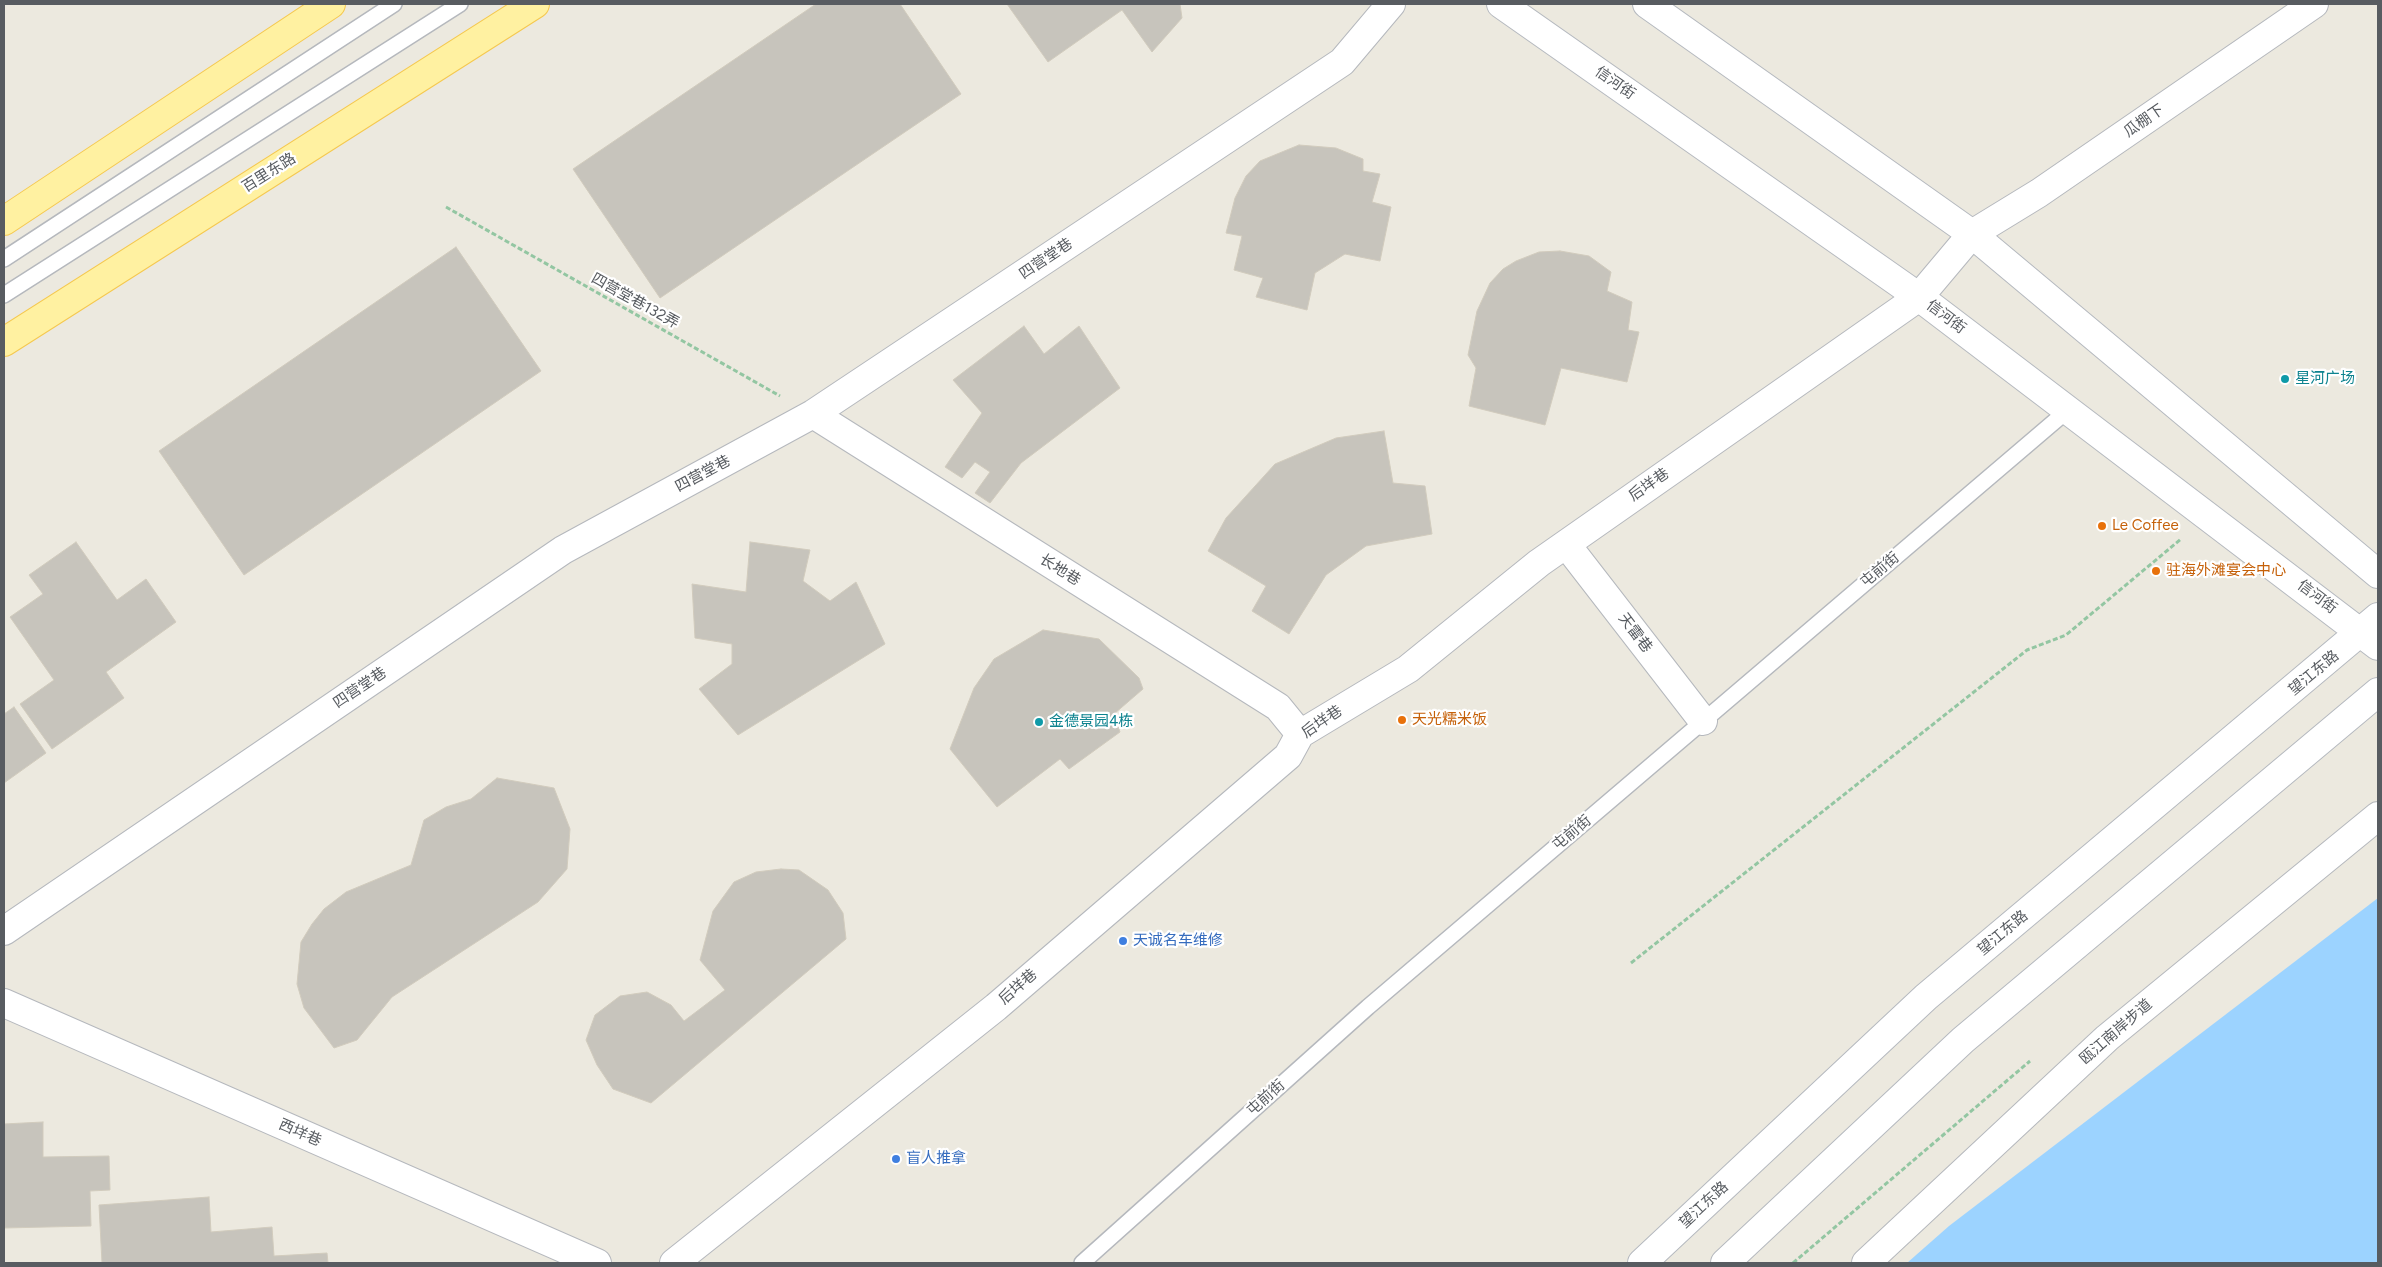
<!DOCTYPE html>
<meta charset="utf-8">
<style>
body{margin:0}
#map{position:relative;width:2382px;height:1267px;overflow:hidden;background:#ece9df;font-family:Figtree,sans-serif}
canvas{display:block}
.frame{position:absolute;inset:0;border:5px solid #585c61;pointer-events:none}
</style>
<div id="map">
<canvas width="2382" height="1267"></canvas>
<div class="frame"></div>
</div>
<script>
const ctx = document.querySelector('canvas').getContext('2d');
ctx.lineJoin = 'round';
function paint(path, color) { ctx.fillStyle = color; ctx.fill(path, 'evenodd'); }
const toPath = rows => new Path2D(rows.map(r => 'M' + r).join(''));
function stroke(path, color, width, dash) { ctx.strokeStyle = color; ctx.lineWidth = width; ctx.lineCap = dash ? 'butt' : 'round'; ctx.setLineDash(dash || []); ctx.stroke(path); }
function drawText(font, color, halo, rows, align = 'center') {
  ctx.font = font + ' Figtree,"Noto Sans SC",sans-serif'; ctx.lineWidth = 4.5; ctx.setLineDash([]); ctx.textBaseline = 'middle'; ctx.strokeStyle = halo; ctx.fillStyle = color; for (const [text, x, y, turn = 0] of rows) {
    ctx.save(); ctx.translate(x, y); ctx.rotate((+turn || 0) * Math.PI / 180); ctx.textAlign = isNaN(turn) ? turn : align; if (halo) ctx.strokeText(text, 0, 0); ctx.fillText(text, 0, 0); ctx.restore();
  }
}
const water = toPath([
 [2378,898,2378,1263,1907,1263,1949,1226]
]);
const building = toPath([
 [816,4,900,4,961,94,660,298,573,169,816,4],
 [1007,4,1180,4,1182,18,1152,52,1122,10,1048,62,1007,4],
 [1299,145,1336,148,1363,159,1363,171,1380,174,1372,202,1391,207,1380,261,1345,254,1315,273,1307,310,1256,297,1263,278,1234,270,1242,236,1226,233,1235,198,1246,176,1260,161,1299,145],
 [456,247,541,371,244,575,159,451,456,247],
 [1560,251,1589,256,1611,272,1607,291,1632,302,1628,330,1639,332,1627,382,1561,368,1545,425,1469,406,1476,368,1468,355,1477,311,1490,283,1503,269,1516,261,1539,252,1560,251],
 [1024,326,1044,354,1079,326,1120,388,1021,463,990,503,975,493,990,472,975,462,962,478,945,467,982,413,953,380,1024,326],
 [1384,431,1393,483,1425,486,1432,534,1366,546,1326,575,1289,634,1252,611,1266,586,1208,551,1226,518,1275,464,1336,438,1384,431],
 [76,542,117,600,146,579,176,622,106,672,124,698,52,749,20,704,54,680,10,617,43,594,29,575,76,542],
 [750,542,810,550,803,581,830,601,856,582,885,644,738,735,699,689,732,664,732,644,695,638,692,584,746,592,750,542],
 [1043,630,1099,639,1139,678,1143,689,1114,714,1120,732,1069,769,1060,759,997,807,950,749,974,688,994,659,1043,630],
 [14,707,46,753,4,783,4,714,14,707],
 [497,778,554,788,570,829,567,869,538,902,392,997,357,1040,334,1048,304,1008,297,984,301,942,312,924,324,909,346,892,411,865,424,820,446,807,471,799,497,778],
 [781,869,799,870,828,890,843,913,846,939,651,1103,613,1089,597,1065,586,1040,595,1015,620,996,647,992,671,1005,684,1021,725,990,700,960,713,911,734,882,756,872,781,869],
 [43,1122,43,1157,109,1156,110,1190,90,1191,91,1226,4,1228,4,1124,43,1122],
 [209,1197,211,1232,272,1227,274,1256,327,1253,328,1263,102,1263,99,1205,209,1197]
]);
const path = toPath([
 [446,207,780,396],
 [1631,963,2027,650,2066,635,2181,539],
 [1793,1263,2030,1061]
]);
const lane = toPath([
 [4,259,394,4],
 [4,295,460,4],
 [1082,1263,1368,1007,2068,410]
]);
const street = toPath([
 [813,414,1278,707,1300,734],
 [1566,544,1703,721],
 [4,931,563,550,813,414,1342,62,1391,4],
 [4,1003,597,1263],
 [674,1263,996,1007,1288,756,1300,734,1408,669,1539,563,1919,297,1972,234,2039,193,2314,4],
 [1866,1263,2107,1038,2378,816]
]);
const secondary = toPath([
 [1501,4,1919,297,2378,646],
 [1647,4,1972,234,2378,574],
 [1642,1263,1926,997,2378,617],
 [1725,1263,1963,1040,2378,692]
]);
const primary = toPath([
 [4,221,331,4],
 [4,342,535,4]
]);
const markers = [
 [2285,379,5,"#0f9aa8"],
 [2102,526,5,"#e8710a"],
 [2156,571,5,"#e8710a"],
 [1402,720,5,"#e8710a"],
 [1039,722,5,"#0f9aa8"],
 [1123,941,5,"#3f7fe0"],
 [896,1159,5,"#3f7fe0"]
];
const streetNames = [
 ["信河街",1615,83,35],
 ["瓜棚下",2144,121,-35],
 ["百里东路",269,173,-32],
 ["四营堂巷",1046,259,-34],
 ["四营堂巷132弄",635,301,29],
 ["信河街",1946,317,37],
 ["四营堂巷",703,474,-28],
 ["后垟巷",1649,485,-35],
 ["长地巷",1060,570,32],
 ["屯前街",1880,570,-40],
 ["信河街",2317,597,37],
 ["天雷巷",1635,633,53],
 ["望江东路",2314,673,-40],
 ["四营堂巷",360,688,-34],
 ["后垟巷",1322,722,-34],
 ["屯前街",1572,833,-40],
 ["望江东路",2003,933,-40],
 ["后垟巷",1018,987,-41],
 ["瓯江南岸步道",2116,1032,-41],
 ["屯前街",1266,1098,-42],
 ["西垟巷",300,1133,24],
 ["望江东路",1704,1205,-43]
];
const cultureNames = [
 ["星河广场",2295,379],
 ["金德景园4栋",1049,722]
];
const foodNames = [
 ["Le Coffee",2112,526],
 ["驻海外滩宴会中心",2166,571],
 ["天光糯米饭",1412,720]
];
const shopNames = [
 ["天诚名车维修",1133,941],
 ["盲人推拿",906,1159]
];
paint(water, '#9cd3ff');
paint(building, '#c7c4bc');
stroke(building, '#d1cbbd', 1);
stroke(lane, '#b5b8bd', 18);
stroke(street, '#b5b8bd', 30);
stroke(secondary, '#b5b9bf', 30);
stroke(primary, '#f5c84f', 30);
stroke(path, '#93c6a2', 3, [5, 2.5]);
stroke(lane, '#fff', 15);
stroke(street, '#fff', 28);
stroke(secondary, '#fff', 28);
stroke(primary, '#fff1a1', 28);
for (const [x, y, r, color] of markers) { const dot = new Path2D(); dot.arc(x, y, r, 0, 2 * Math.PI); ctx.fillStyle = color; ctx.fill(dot); stroke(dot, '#fff', 2); }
drawText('15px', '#585c61', '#fff', streetNames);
drawText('15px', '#0d838f', '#fff', cultureNames, 'left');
drawText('15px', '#c56008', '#fff', foodNames, 'left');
drawText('15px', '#366cbe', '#fff', shopNames, 'left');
</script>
